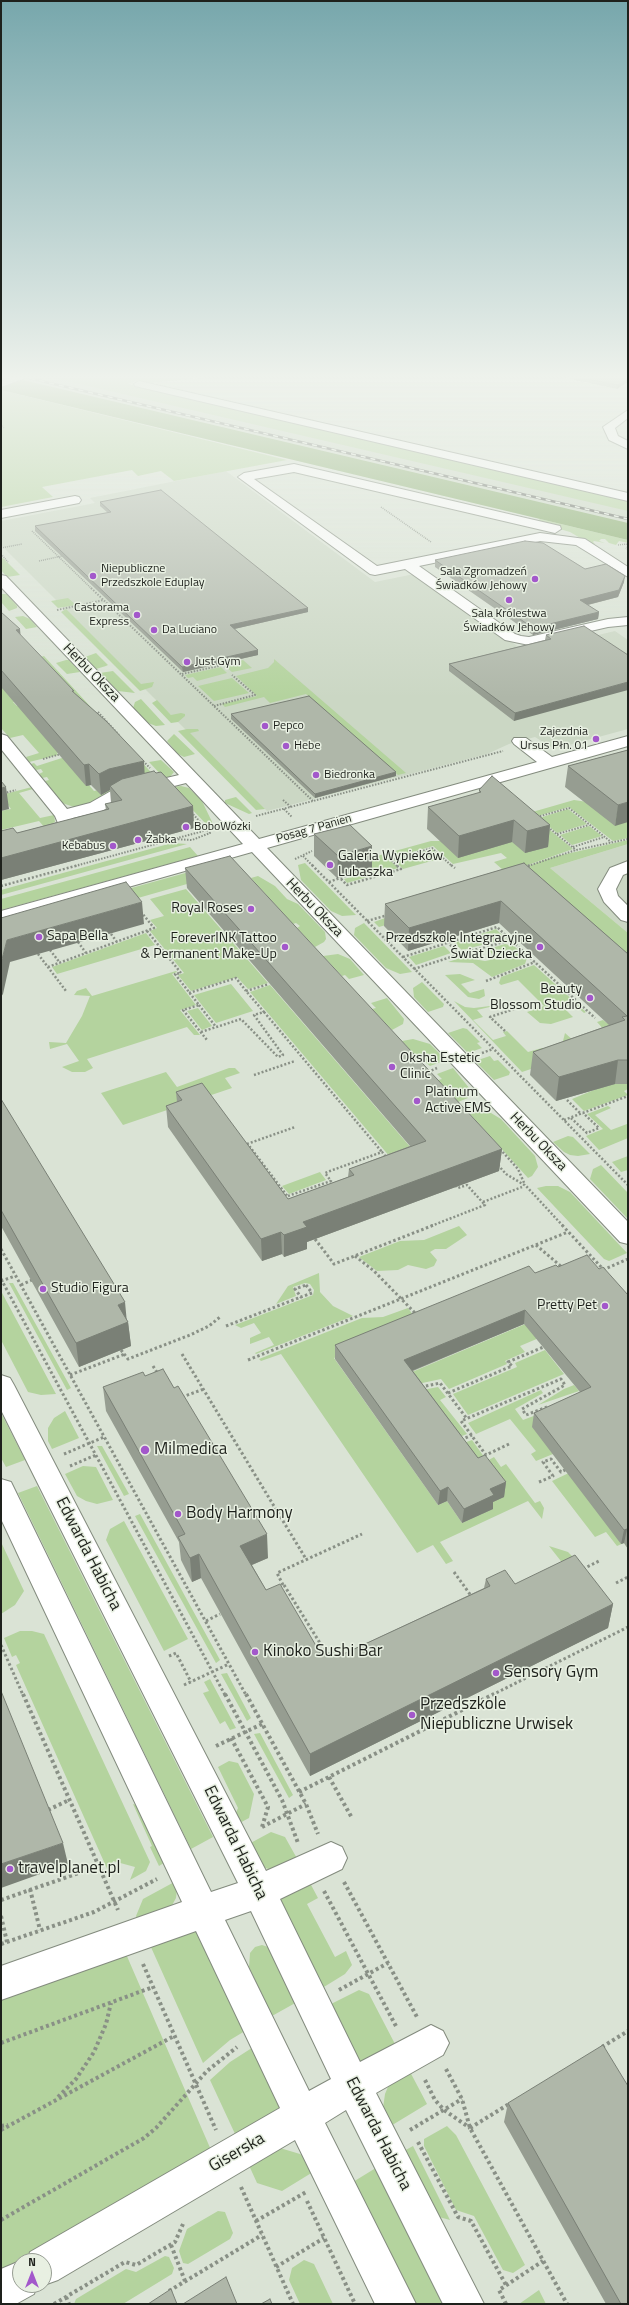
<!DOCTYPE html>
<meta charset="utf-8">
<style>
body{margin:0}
#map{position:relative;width:629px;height:2305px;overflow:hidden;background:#dae3d5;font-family:"Titillium Web",sans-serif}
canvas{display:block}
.frame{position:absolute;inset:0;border:2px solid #1e211c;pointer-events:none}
.north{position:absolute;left:12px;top:2253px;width:40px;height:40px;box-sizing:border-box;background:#e8f0e2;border:1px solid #979d93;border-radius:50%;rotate:0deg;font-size:11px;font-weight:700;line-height:16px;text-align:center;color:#1e211c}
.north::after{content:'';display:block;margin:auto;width:14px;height:18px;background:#a358cb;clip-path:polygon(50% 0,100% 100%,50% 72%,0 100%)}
</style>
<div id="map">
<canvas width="629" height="2305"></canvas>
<div class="frame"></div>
<div class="north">N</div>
</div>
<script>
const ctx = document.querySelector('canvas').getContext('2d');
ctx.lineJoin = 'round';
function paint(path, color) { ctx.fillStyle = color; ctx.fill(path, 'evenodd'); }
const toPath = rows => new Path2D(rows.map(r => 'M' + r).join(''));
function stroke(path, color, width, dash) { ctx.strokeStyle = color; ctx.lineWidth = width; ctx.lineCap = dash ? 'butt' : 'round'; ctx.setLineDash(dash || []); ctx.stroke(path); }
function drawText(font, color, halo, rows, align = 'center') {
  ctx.font = font + ' "Titillium Web",sans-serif'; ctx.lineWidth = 3; ctx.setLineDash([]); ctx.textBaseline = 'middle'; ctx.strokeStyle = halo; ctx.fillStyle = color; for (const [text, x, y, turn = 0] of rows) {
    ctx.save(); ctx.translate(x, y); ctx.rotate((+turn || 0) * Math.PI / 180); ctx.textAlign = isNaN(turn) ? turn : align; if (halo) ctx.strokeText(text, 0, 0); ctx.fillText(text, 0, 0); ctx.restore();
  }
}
const built = toPath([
 [1,376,92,376,628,500,628,540,1,390],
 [226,471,375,582,414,574,526,652,615,631,628,640,628,729,554,749,535,737,509,744,487,754,267,811,1,545,1,521,95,503,90,498],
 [628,844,628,933,550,868]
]);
const green = toPath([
 [45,376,219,376,148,383,137,381,128,384,628,500,628,511],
 [1,390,287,460,174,481,161,471,138,476,132,470,42,487,53,497,1,507],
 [540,519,628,540,628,543,619,541,616,545,609,543,605,539,601,539,599,541,605,543,594,541,593,542,595,544,592,545,570,532,535,522],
 [3,558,20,575,7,577,1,570,1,559],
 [1,594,7,594,17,606,17,608,9,611,1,602],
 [68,598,76,605,58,608,51,601],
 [66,609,141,684,154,682,152,687,140,691,61,612],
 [23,616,30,619,37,627,26,629,15,617],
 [96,653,108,665,106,666,96,669,85,657],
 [44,656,99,716,18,701,13,702,17,706,20,706,60,752,57,753,58,755,29,762,26,757,39,753,23,735,10,738,1,728,1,687,37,658],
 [274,659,406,773,398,775,306,694,270,703,264,697,225,707,222,704,257,696,236,676,268,668,274,662],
 [66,660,69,660,80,672,67,674,56,663],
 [243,660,252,668,232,672,225,666],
 [221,667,227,673,197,681,193,677,188,678,185,675],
 [113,671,135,693,118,691,100,673],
 [232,678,249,693,214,701,198,686],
 [141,699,165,725,156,726,148,723,133,708,135,702],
 [157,700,171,715,181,713,185,714,185,716,178,722,171,723,152,703],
 [187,729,198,729,199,731,190,733,265,809,256,810,178,731],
 [174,734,195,754,184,757,178,754,167,741],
 [129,748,158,780,82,806,74,807,62,803,45,781,49,780,47,777,42,778,39,774,43,772,41,769,36,770,31,764,34,763,37,766,65,757,94,791,144,778],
 [161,760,174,772,169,778,165,779,149,762],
 [181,786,189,788,202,801,213,824,206,824,171,787],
 [32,787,33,789,19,793,40,818,54,815,55,822,45,828,39,821,1,830,1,811,11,809,1,795],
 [236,797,252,813,249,814,225,803,225,800],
 [574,800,628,808,628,838,613,841,569,807,534,817,573,849,517,869,503,870,494,862,507,858,501,853,453,864,433,846,389,859,398,868,347,883,344,879,351,877,350,875,371,869,366,859,431,841,444,841,522,815],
 [568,809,587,824,557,833,539,818],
 [589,826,602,836,572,845,560,835],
 [628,840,628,844,550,868,628,933,628,957,538,880,379,927,374,922,553,857],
 [172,843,187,844,1,895,1,890],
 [190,847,198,856,1,910,1,899],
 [432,849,442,858,403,869,394,860],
 [305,863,356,915,342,916,331,911,301,880,298,865],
 [207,867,215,876,54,922,99,897],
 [258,876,275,886,287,899,298,904,325,932,326,939,324,942,315,947,297,928,300,926,296,923,293,924,251,878],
 [186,889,268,983,248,989,237,977,191,991,178,975,184,973,150,931,157,928,150,920,164,916,150,899],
 [364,923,412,972,400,974,386,968,354,935,355,928],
 [496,929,506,939,462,950,454,943],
 [146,933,155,945,57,974,52,967],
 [505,944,514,946,527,958,525,964,492,977,473,963,448,962,469,955,473,959,485,961,490,960,492,954,488,949],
 [444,946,451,953,416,965,409,957],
 [338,954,350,959,364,975,349,979,345,975,342,976,323,956],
 [534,965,586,1012,584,1013,574,1004,564,1008,573,1017,551,1024,540,1023,527,1012,544,1006,518,980,501,985,499,983,501,977],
 [176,971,177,972,172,974,196,1005,180,1010,200,1035,194,1035,187,1027,87,1059,93,1068,85,1072,72,1072,62,1067,79,1061,67,1044,50,1049,49,1042,66,1043,82,1016,90,996,74,995,77,991,86,988,92,996],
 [460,974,475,980,461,984,470,993,484,989,485,996,479,999,468,997,445,975],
 [422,982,444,1004,443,1007,428,1012,414,997,413,988],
 [231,984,253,1011,216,1023,194,995],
 [270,985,412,1149,390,1157,250,992],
 [387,998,404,1019,403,1024,392,1030,372,1009,376,1008,371,1003],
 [454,1001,465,1007,474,1008,498,1005,477,1010,483,1017,473,1020,493,1040,506,1036,503,1032,507,1031,528,1052,542,1048,552,1053,567,1048,563,1041,565,1033,575,1042,606,1032,597,1022,603,1020,607,1023,628,1016,628,1037,602,1046,604,1048,541,1071,537,1067,522,1072],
 [198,1008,212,1026,202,1030,187,1011],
 [463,1028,467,1029,480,1042,477,1043,482,1048,468,1053,448,1033],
 [413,1039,430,1044,446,1060,430,1066,424,1061,421,1062,402,1041],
 [490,1056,494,1061,498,1060,510,1072,509,1075,494,1080,475,1061],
 [229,1068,235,1068,240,1073,225,1078,232,1088,123,1125,101,1093,166,1072,177,1087],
 [453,1068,470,1089,468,1098,458,1102,438,1080,442,1079,437,1074],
 [628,1076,628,1089,624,1091,628,1095,584,1111,572,1099],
 [608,1106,611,1108,595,1115,611,1130,627,1124,628,1138,599,1150,586,1136,603,1129,587,1114],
 [482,1111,491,1113,501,1119,535,1156,538,1167,532,1176,528,1178,470,1114],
 [568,1136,573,1137,590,1154,578,1156,570,1155,564,1152,553,1142],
 [628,1156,628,1170,621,1172,612,1162],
 [601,1165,628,1193,628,1219,590,1179,593,1169],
 [320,1172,326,1180,289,1194,282,1186],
 [546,1186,558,1186,570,1192,627,1253,609,1261,604,1259,537,1188],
 [459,1226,467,1235,446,1249,435,1249,430,1252,437,1260,434,1266,426,1269,408,1265,398,1270,377,1271,359,1257,400,1241,424,1240],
 [319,1273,320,1292,333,1306,353,1316,256,1354,255,1353,274,1345,269,1337,250,1344,250,1338,261,1333,254,1323,241,1328,235,1325,313,1295,314,1290,310,1284,305,1283,293,1287,296,1296,276,1304,288,1286],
 [9,1283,13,1283,71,1388,67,1390],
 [1,1291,56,1394,41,1395,28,1392,1,1340],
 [408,1308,419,1323,334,1358,438,1505,447,1501,462,1523,492,1509,484,1469,495,1464,477,1470,458,1445,472,1440,487,1461,494,1457,501,1467,506,1464,535,1503,540,1501,544,1508,542,1519,528,1501,440,1542,453,1561,446,1564,433,1545,417,1553,281,1354,261,1361,259,1359,362,1318,383,1317],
 [549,1314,546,1335,520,1346,525,1352,505,1361,507,1364,449,1389,441,1379,413,1385,405,1375],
 [545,1350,564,1374,468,1415,453,1394,517,1367,515,1363],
 [574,1385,579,1391,538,1405,564,1389],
 [438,1387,446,1397,440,1400,467,1434,454,1439,417,1391],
 [541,1390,543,1393,515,1409,523,1420,584,1397,553,1454,536,1461,531,1454,536,1451,510,1419,476,1434,468,1423],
 [65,1411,79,1438,52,1449,48,1441,48,1428,54,1418],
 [1,1413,25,1460,6,1467,1,1458],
 [628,1445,628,1549,624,1543,617,1546,606,1532,595,1537,552,1481],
 [97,1446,102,1446,129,1494,124,1496],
 [83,1466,96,1467,113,1500,97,1504,86,1501,77,1496,65,1474],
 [37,1486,213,1837,191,1849,18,1493],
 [140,1514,220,1660,216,1663,135,1516],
 [124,1521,188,1639,164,1651,106,1540,110,1529],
 [1,1542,24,1591,15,1605,1,1614],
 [549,1546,568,1552,582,1566,564,1565],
 [20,1631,32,1631,44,1634,150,1862,146,1871,130,1880,135,1867,113,1861,109,1873,16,1665,20,1663,16,1655,12,1657,4,1638],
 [227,1673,251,1718,247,1721,221,1674],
 [210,1679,236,1728,230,1730,225,1721,220,1724,203,1693,209,1691,204,1682],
 [260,1733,293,1795,289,1798,254,1734],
 [229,1761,238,1763,254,1794,249,1818,234,1826,232,1822,238,1808,218,1767],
 [133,1804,150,1809,170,1859,159,1866,150,1847,152,1846],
 [271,1832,285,1837,299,1862,271,1870,263,1867,245,1846],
 [178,1880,176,1898,170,1909,140,1924,136,1916,143,1899],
 [310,1883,318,1898,307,1904,335,1957,346,1951,352,1965,345,1974,319,1990,278,1900],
 [198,1928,250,2028,230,2040,203,2063,150,1945],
 [262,1945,268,1947,297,2002,272,2016,249,1967,250,1953,255,1947],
 [126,1954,211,2150,1,2272,1,1998],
 [359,1990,369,1994,395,2044,360,2063,327,2006],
 [258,2044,281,2108,236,2136,210,2080,230,2062],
 [408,2068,427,2104,389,2127,383,2108,385,2094,390,2082],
 [447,2126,456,2135,525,2265,513,2273,503,2270,474,2216,456,2210,424,2146,424,2139],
 [413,2146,450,2220,439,2217,402,2152],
 [280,2148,300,2154,304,2157,313,2172,282,2191,257,2183,247,2161],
 [379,2166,448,2304,413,2304,353,2182],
 [218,2211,225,2212,233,2233,230,2239,188,2264,183,2263,179,2251,187,2229],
 [165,2256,169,2257,174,2268,172,2274,123,2304,74,2304,76,2299,126,2269,136,2272],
 [304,2260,314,2264,333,2304,300,2304,289,2280,292,2268],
 [539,2290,546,2304,519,2304]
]);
const forest = toPath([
 [23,380,628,523,628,540,1,390,1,387]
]);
const pathFar4 = toPath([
 [112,376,123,379],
 [1,424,4,428],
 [381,507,431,542],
 [32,531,92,589],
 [618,545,626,544,628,546,626,549],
 [1,548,22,544],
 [1,554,8,562],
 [39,561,62,556]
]);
const pathFar3 = toPath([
 [91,588,313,801],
 [57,610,104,600],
 [182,674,232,663,230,661],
 [214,706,255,695,232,675],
 [98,712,119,735],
 [43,759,61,754],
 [141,759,150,768],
 [1,794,16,790],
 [283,800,291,807],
 [284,809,292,817],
 [256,816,503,751],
 [537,817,569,808,611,842],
 [548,827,576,850],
 [557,834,589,825],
 [172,839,192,840,210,833,192,813],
 [573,847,604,837],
 [303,856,313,866],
 [295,859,312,851],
 [75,866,207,830],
 [397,866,391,860,432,848,452,866],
 [528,866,576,850,628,839]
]);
const pathFar2 = toPath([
 [312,865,628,1185],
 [451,865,455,868],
 [524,867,531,865],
 [341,879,347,885,401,869,396,865],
 [329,882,348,875],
 [1,886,79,865],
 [367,921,388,915],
 [147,931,181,973,175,974,199,1005,183,1010,207,1040],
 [111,934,117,942],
 [78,942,86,953],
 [50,950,60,963],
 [38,954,66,991],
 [460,954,511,940],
 [403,957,497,927,595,1018],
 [48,967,154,928,142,913],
 [414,969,460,954,448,943],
 [486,981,535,962],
 [189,993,236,978,246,991],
 [199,1005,216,1027],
 [264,1012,382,1152],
 [505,1031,490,1017,514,1009],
 [201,1032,241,1019,278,1057,283,1055,254,1015,264,1012,246,991,269,984],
 [482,1053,493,1049],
 [428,1072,437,1068],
 [254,1075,295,1061],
 [567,1100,581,1114],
 [571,1118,587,1133,599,1128,583,1113],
 [564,1120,628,1096],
 [247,1143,288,1197],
 [247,1144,295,1127],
 [500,1149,518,1169,525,1185],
 [498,1165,506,1174,526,1186,563,1226],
 [288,1196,331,1181,325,1173,330,1171,382,1152,386,1157],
 [483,1202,522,1187],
 [431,1226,485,1205,467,1185,458,1188,456,1186]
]);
const pathFar1 = toPath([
 [562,1225,603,1269],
 [315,1239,334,1264,434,1225],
 [536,1245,563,1268],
 [1,1249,246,1695],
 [355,1256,374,1271,416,1314],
 [603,1270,628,1259],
 [1,1279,225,1695],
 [1,1281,15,1276],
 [21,1285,32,1280],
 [306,1285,312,1293,301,1297,295,1289,306,1285],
 [226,1326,301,1297],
 [121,1350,128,1359,190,1335,209,1326,220,1317],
 [182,1354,306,1559],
 [248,1360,568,1232],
 [153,1366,158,1374],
 [70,1375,125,1354],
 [421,1387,440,1383,467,1419],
 [448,1393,512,1366,508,1362,546,1346],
 [182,1397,204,1389],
 [461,1440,472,1435],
 [509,1444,486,1455,461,1421,561,1379,565,1385,522,1409,526,1415,547,1407],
 [64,1454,104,1437],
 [70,1466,96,1455],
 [539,1482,553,1476,543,1462,551,1459,561,1472,567,1469],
 [583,1569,599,1561],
 [454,1572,472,1597],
 [616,1583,628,1577],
 [283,1585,277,1573,362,1534],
 [284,1585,328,1656],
 [206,1621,220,1614],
 [1,1645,23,1695],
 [169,1656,176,1653,191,1682],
 [184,1685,229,1664],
 [492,1695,628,1627]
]);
const path = toPath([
 [23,1694,118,1910],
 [225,1694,282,1800,298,1843],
 [246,1694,306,1804,318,1834],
 [231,1738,268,1807,262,1827],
 [216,1746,262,1724],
 [329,1777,352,1818],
 [299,1792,494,1694],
 [48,1810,69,1800],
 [262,1827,306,1804],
 [344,1882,417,2017],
 [30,1889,40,1930],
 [324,1891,397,2028],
 [1,1900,99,1866],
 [1,1916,7,1942],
 [1,1944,94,1912,157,1879],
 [143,1964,216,2130],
 [339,1990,388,1963],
 [1,2043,153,1987],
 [602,2047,628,2031],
 [446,2069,462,2099,470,2128,567,2304],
 [425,2080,435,2100,444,2110,470,2128],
 [58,2097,76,2079,94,2052,106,2024,111,2003],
 [1,2126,8,2125],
 [470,2128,509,2104],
 [1,2130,174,2036],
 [410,2130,462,2099],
 [418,2142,458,2217,471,2221,506,2285],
 [241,2187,293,2304],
 [307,2201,355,2304],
 [1,2220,144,2138,156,2128,207,2071,237,2047],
 [256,2221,306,2192],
 [171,2245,185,2281],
 [276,2267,324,2238],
 [169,2291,262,2235],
 [66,2297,69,2304],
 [54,2304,125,2262,136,2265,175,2242,183,2224],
 [506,2304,499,2290,543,2261]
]);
const minor = toPath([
 [16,376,31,376,1,387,1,381,16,376],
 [139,381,628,493,628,501,135,386,134,384,139,381],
 [628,410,628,418,615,428,618,436,628,441,628,449,609,440,603,427,628,410],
 [294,464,560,526,561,529,555,533,294,472,254,479,377,566,540,533,585,539,628,567,628,577,576,545,540,541,419,566,515,634,521,636,529,637,608,619,628,617,628,625,608,627,529,645,505,640,405,569,375,575,370,574,238,477,244,473,294,464],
 [75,496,79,497,81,500,79,503,1,518,1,510,75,496],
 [1,575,6,576,259,839,537,762,514,744,512,741,514,738,526,738,552,757,628,736,628,746,267,848,628,1222,628,1244,620,1242,252,852,1,923,1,911,243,844,186,783,123,799,102,811,73,818,77,826,74,830,1,849,1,839,58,823,55,816,1,749,1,734,7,736,67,809,90,803,111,791,179,775,1,587,1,575],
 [628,861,628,873,623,875,616,889,618,896,628,906,628,922,621,920,604,902,598,889,610,868,628,861],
 [1,1375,10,1378,14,1385,266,1871,331,1842,342,1847,347,1858,342,1869,280,1899,360,2062,431,2025,443,2031,449,2043,443,2055,376,2093,484,2304,443,2304,346,2110,325,2123,416,2304,375,2304,295,2140,58,2280,44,2285,43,2285,44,2261,27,2261,30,2252,280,2108,196,1931,1,2000,1,1966,182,1902,1,1519,1,1479,11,1482,211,1892,238,1883,1,1410,1,1375],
 [251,1911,331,2079,309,2091,225,1920,251,1911],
 [20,2261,20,2285,37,2285,34,2294,16,2304,1,2304,1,2269,20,2261]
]);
const rail = toPath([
 [20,376,628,519]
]);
const wall = toPath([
 [566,376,628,376,617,389,566,378],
 [100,502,308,608,308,612,234,629,258,650,258,655,183,672,35,531,35,526,108,513,100,506],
 [435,560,585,569,624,582,618,597,588,605,599,612,598,619,533,635,435,567],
 [1,612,20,629,20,635,75,694,145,774,193,806,194,828,1,880,1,831,17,833,106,810,105,804,111,803,110,790,101,795,91,785,86,786,1,687],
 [546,635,628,655,514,721,449,671,449,664,545,640],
 [231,714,396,776,315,798,231,719],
 [628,750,615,826,565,787,568,766],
 [479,790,550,825,548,847,525,853,512,842,458,858,427,829,428,807,479,793],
 [314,834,372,868,337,878,314,856],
 [524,863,628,954,628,1084,615,1084,556,1101,530,1075,533,1052,609,1025,499,923,408,951,384,926,385,904],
 [185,868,502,1149,499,1171,307,1242,307,1249,284,1257,282,1254,262,1261,168,1127,166,1106,177,1102,176,1092,288,1199,348,1177,349,1169,410,1146,187,888],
 [1,1099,128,1322,131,1346,79,1367,1,1226],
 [558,1267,599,1269,628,1295,628,1549,624,1543,621,1544,532,1427,534,1413,580,1392,524,1324,413,1371,478,1458,506,1482,504,1497,493,1502,493,1509,462,1523,447,1501,438,1505,335,1359,335,1345,535,1273],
 [145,1376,268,1558,252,1565,266,1590,322,1656,339,1656,352,1650,484,1588,486,1579,515,1584,613,1604,608,1628,310,1776,201,1578,192,1582,181,1560,179,1542,106,1411,103,1387],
 [508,2103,628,2304,606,2304,504,2122]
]);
const shadedWall = toPath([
 [628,379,628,382,617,389,618,385],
 [625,576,624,582,618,597,579,607,580,600],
 [308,608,308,612,230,630,230,625],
 [599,612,598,619,533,635,533,628],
 [20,629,22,649,16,630],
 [258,650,258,655,183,672,182,667],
 [628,682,628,690,514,721,515,713],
 [144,761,145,781,110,786,110,790,101,795,99,774,109,769],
 [89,764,91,785,86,786,84,765],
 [396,772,396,776,315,798,315,794],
 [6,787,9,809,1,811,1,788],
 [628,802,628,822,615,826,618,805],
 [193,806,194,828,1,880,1,858],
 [514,820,512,842,458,858,459,836],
 [550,825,548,847,525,853,527,831],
 [372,846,372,868,337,878,338,856],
 [501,901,499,923,408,951,409,928],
 [142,902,144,924,10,962,3,994,1,997,1,963,7,940],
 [618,1060,615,1084,556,1101,559,1077],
 [502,1149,499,1171,307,1242,307,1249,284,1257,284,1235,303,1222],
 [281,1232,282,1254,262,1261,261,1239],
 [125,1302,127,1323,128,1322,131,1346,79,1367,76,1343,118,1305],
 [525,1310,524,1324,404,1374,404,1360],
 [506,1482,504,1497,493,1502,493,1509,462,1523,464,1509,490,1489],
 [448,1487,447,1501,438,1505,440,1491],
 [627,1529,624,1543,621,1544,624,1530],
 [267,1534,268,1558,242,1569,240,1546],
 [199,1554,201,1578,192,1582,190,1558],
 [613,1604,608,1628,310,1776,310,1754],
 [63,1843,68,1864,1,1888,1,1864]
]);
const building = toPath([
 [570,376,628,376,628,379,618,385,570,376],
 [161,490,308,608,230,625,258,650,182,667,35,526,111,512,100,502,161,490],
 [525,541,543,543,585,569,606,564,625,576,619,590,580,600,599,612,533,628,435,560,525,541],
 [1,612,20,629,16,630,74,691,72,691,106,721,144,761,109,769,99,774,89,764,84,765,1,670,1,612],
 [584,626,628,655,628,682,515,713,449,664,551,639,546,635,584,626],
 [309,696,396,772,315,794,231,714,309,696],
 [628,750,628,802,618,805,568,766,628,750],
 [154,771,156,773,161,772,193,806,1,858,1,831,13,828,17,833,109,809,105,804,122,800,110,786,122,779,154,771],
 [492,776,550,825,527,831,514,820,459,836,428,807,481,792,479,790,492,776],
 [1,781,6,787,1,788,1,781],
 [350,825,372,846,338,856,314,834,350,825],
 [230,856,502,1149,303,1222,307,1227,284,1235,281,1232,261,1239,166,1106,182,1100,176,1092,202,1083,288,1199,354,1175,349,1169,426,1141,185,868,230,856],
 [524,863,628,954,628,1060,618,1060,559,1077,533,1052,625,1020,622,1017,627,1016,501,901,409,928,385,904,524,863],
 [126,882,142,902,7,940,1,963,1,918,126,882],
 [1,1099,125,1302,118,1305,128,1322,76,1343,1,1210,1,1099],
 [587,1255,599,1269,603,1267,628,1295,628,1530,627,1529,624,1530,534,1413,591,1387,525,1310,404,1360,478,1458,485,1455,506,1482,490,1489,494,1495,464,1509,448,1487,440,1491,335,1345,529,1266,535,1273,556,1265,558,1267,587,1255],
 [163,1369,174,1388,178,1386,267,1534,240,1546,266,1590,280,1584,322,1656,335,1650,339,1656,352,1650,490,1586,486,1579,505,1570,515,1584,575,1555,613,1604,310,1754,199,1554,190,1558,178,1537,185,1534,103,1387,143,1372,145,1376,163,1369],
 [1,1691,63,1843,1,1864,1,1691],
 [603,2045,628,2086,628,2304,621,2304,508,2103,603,2045],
 [226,2277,237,2304,183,2304,226,2277],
 [171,2289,177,2304,148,2304,171,2289],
 [270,2299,272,2304,261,2304,270,2299]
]);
const markers = [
 [93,576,4,"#a358cb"],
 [535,579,4,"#a358cb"],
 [509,600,4,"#a358cb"],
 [137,615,4,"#a358cb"],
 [154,630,4,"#a358cb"],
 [187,662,4,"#a358cb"],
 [265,726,4,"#a358cb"],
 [596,739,4,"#a358cb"],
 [286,746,4,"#a358cb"],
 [316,775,4,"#a358cb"],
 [186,827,4,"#a358cb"],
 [138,840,4,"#a358cb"],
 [113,846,4,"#a358cb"],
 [330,865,4,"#a358cb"],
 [251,909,4,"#a358cb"],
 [39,937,4,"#a358cb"],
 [285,947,4,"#a358cb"],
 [540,947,4,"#a358cb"],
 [590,998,4,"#a358cb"],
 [392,1067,4,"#a358cb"],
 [417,1101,4,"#a358cb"],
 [43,1289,4,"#a358cb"],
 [605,1306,4,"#a358cb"],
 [145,1450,5,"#a358cb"],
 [178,1514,4,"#a358cb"],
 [255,1652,4,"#a358cb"],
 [496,1673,4,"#a358cb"],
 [412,1715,4,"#a358cb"],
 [10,1869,4,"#a358cb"]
];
const farPoinames = [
 ["Niepubliczne",101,569],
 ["Przedszkole Eduplay",101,583],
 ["Sala Zgromadzeń",527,572,"right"],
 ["Świadków Jehowy",527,586,"right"],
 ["Castorama",129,608,"right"],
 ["Express",129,622,"right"],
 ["Sala Królestwa",509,614,"center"],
 ["Świadków Jehowy",509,628,"center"],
 ["Da Luciano",162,630],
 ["Just Gym",195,662],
 ["Pepco",273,726],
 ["Zajezdnia",588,732,"right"],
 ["Ursus Płn. 01",588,746,"right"],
 ["Hebe",294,746],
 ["Biedronka",324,775],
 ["BoboWózki",194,827],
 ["Żabka",146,840],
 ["Kebabus",105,846,"right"]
];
const farStreetnames = [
 ["Posag 7 Panien",314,829,-16]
];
const streetNames = [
 ["Herbu Oksza",91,673,46],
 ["Herbu Oksza",314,908,46],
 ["Herbu Oksza",538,1142,46]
];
const poiNames = [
 ["Galeria Wypieków",338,857],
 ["Lubaszka",338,873],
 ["Royal Roses",243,909,"right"],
 ["Sapa Bella",47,937],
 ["ForeverINK Tattoo",277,939,"right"],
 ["& Permanent Make-Up",277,955,"right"],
 ["Przedszkole Integracyjne",532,939,"right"],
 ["Świat Dziecka",532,955,"right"],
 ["Beauty",582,990,"right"],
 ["Blossom Studio",582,1006,"right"],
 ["Oksha Estetic",400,1059],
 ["Clinic",400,1075],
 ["Platinum",425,1093],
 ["Active EMS",425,1109],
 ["Studio Figura",51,1289],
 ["Pretty Pet",597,1306,"right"]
];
const nearPoinames = [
 ["Milmedica",154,1450],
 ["Body Harmony",186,1514],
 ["Kinoko Sushi Bar",263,1652],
 ["Sensory Gym",504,1673],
 ["Przedszkole",420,1705],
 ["Niepubliczne Urwisek",420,1725],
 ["travelplanet.pl",18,1869]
];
const nearStreetnames = [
 ["Edwarda Habicha",88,1554,63],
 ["Edwarda Habicha",235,1843,64],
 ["Edwarda Habicha",378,2134,63],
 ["Giserska",237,2153,-30]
];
paint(built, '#cbd7c4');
paint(green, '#b4d39e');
paint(forest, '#82a865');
stroke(minor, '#838b7e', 2);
stroke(pathFar4, '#899086', 1.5, [1, 1]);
stroke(pathFar3, '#899086', 2, [1.5, 1.5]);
stroke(pathFar2, '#899086', 2.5, [2, 2]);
stroke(pathFar1, '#899086', 3, [2.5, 2.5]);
stroke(path, '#899086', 4, [3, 3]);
paint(minor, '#fff');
stroke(rail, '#61665e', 2.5);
stroke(rail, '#e8f0e2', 1.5, [5]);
paint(wall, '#969d91');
paint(shadedWall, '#7a8076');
paint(building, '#afb7a9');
stroke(building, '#7a8076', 1);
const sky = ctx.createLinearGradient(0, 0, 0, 698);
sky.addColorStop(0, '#77a7ac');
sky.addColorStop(0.54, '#eef2ec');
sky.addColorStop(1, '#eef2ec00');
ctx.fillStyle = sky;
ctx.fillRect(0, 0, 629, 698);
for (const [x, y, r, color] of markers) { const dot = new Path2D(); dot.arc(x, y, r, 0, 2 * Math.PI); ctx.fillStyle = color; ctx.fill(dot); stroke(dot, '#e8f0e2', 1.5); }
drawText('12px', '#1e211c', '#e8f0e2', farPoinames, 'left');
drawText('12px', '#1e211c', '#e8f0e2', farStreetnames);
drawText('14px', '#1e211c', '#e8f0e2', streetNames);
drawText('14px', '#1e211c', '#e8f0e2', poiNames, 'left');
drawText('17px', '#1e211c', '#e8f0e2', nearPoinames, 'left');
drawText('17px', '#1e211c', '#e8f0e2', nearStreetnames);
</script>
